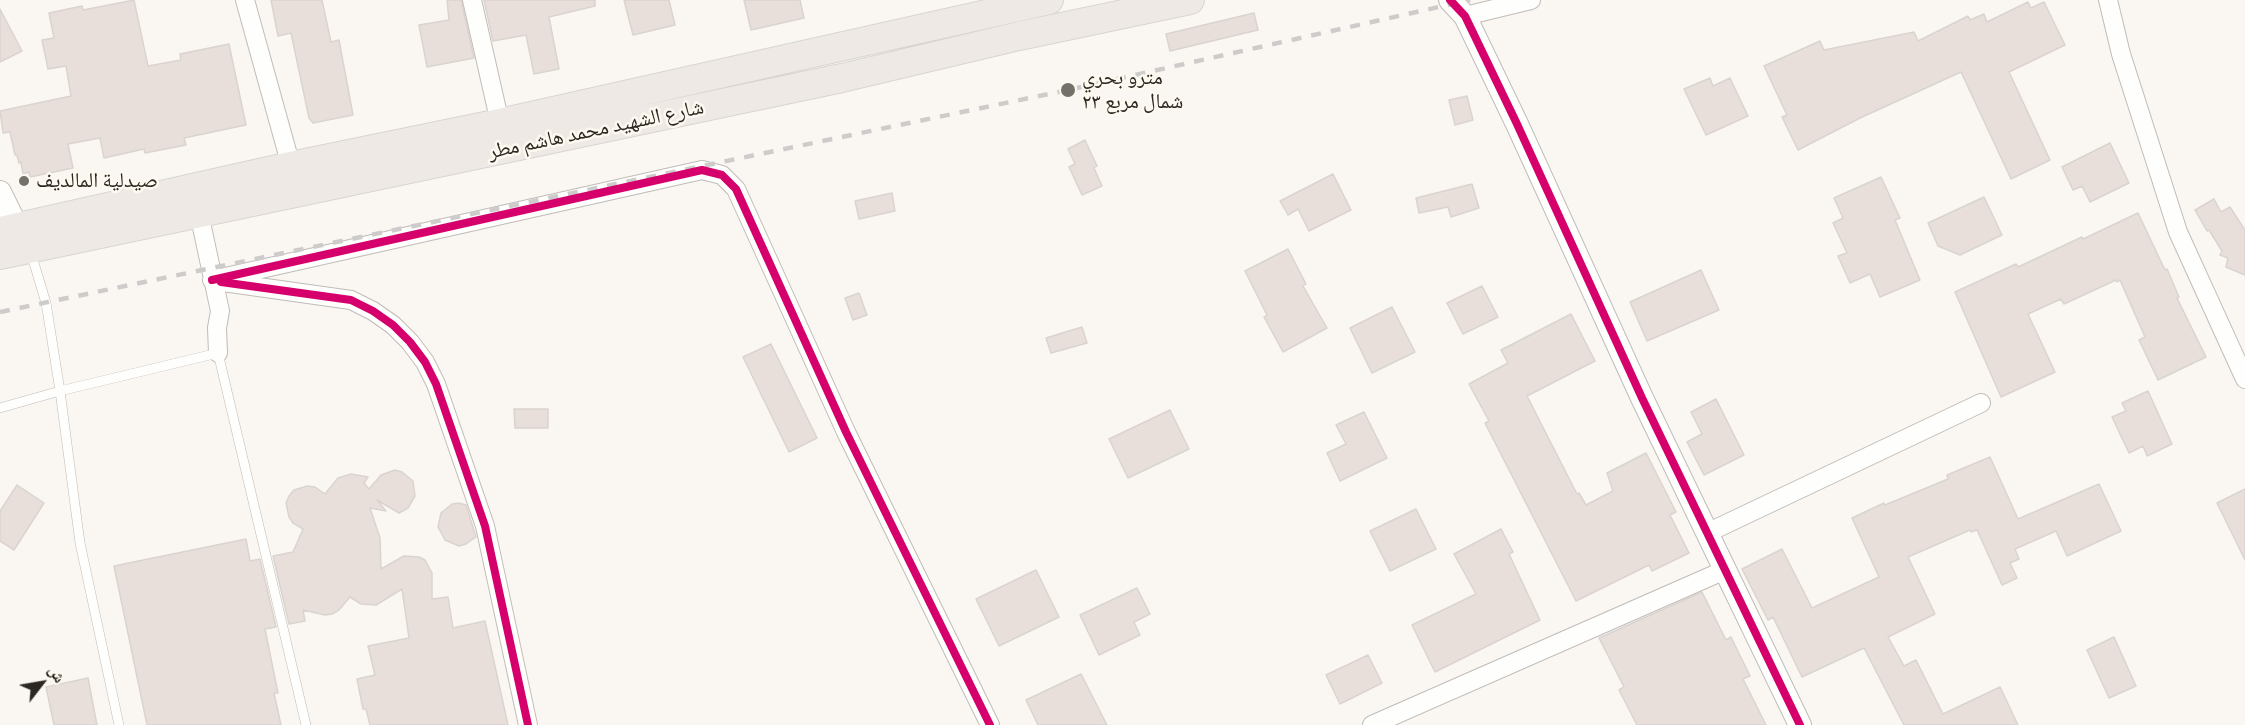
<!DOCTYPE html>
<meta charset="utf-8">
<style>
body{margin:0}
#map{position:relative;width:2245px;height:725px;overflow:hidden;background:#faf7f3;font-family:Manrope,"Noto Naskh Arabic",sans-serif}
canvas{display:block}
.north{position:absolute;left:12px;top:653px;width:60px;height:60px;-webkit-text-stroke:4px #fdf8f0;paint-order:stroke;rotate:59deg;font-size:16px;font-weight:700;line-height:24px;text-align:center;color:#2c2720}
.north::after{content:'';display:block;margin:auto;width:21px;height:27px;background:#2c2720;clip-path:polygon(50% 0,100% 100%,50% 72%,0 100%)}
</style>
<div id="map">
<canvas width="2245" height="725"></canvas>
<div class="north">ش</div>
</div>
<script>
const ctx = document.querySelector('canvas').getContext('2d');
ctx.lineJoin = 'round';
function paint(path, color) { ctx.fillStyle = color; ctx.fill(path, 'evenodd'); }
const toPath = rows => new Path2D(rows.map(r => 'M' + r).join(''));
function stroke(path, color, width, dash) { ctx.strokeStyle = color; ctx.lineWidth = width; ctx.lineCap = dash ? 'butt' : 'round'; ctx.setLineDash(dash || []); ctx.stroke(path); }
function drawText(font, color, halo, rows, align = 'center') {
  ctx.font = font + ' Manrope,"Noto Naskh Arabic",sans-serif'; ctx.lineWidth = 5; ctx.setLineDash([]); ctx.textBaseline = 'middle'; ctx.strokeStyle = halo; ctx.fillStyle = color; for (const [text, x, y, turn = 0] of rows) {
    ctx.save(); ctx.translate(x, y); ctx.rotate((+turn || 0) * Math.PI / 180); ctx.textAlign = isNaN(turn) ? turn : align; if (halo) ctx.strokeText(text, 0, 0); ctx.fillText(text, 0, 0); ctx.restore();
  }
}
const building = toPath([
 [134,0,148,66,181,60,180,54,229,44,246,125,184,138,186,145,145,153,144,149,104,158,100,138,68,144,73,168,30,177,29,172,23,174,21,162,19,163,17,155,15,155,10,132,3,133,0,111,71,96,66,66,48,69,42,40,54,38,49,13,82,6,83,10,134,0],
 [271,0,322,0,331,42,339,40,353,115,313,123,309,118,291,33,278,36,271,0],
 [447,0,461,0,474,58,427,67,419,25,449,20,447,0],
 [484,0,595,0,595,6,549,17,559,69,534,74,526,35,493,41,484,0],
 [624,0,669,0,675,25,633,35,624,0],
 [744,0,800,0,804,18,751,30,744,0],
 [2028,2,2031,8,2044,2,2065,45,2009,72,2050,160,2011,179,1961,72,1860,118,1798,150,1782,117,1787,115,1764,66,1820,41,1824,50,1914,32,1918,41,1968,16,1970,20,1984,14,1987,22,2028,2],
 [0,9,22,51,0,62,0,9],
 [1254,13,1258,30,1170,51,1166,34,1254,13],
 [1710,78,1713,86,1730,78,1748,116,1706,135,1684,89,1710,78],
 [1467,96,1473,120,1455,125,1449,100,1467,96],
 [1085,140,1097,166,1094,168,1102,186,1082,195,1069,167,1075,164,1068,149,1085,140],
 [2110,143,2129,183,2090,202,2082,186,2073,190,2062,167,2110,143],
 [1333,174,1351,210,1309,231,1298,209,1288,215,1280,201,1333,174],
 [1881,177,1900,218,1895,220,1920,280,1880,297,1870,274,1850,283,1838,256,1847,253,1833,223,1843,218,1834,198,1881,177],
 [1472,184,1479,208,1451,217,1448,207,1419,213,1416,198,1472,184],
 [892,193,895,211,859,219,855,201,892,193],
 [1984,197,2002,235,1960,255,1938,246,1928,223,1984,197],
 [2214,199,2221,212,2230,207,2245,230,2245,275,2226,267,2228,258,2220,255,2222,251,2209,230,2207,231,2195,210,2214,199],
 [2138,213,2165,270,2167,269,2179,297,2177,298,2206,357,2158,380,2139,340,2145,337,2120,280,2117,282,2116,280,2064,304,2061,299,2028,314,2055,372,2001,397,1955,292,2016,264,2018,267,2082,237,2083,239,2138,213],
 [1288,249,1306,284,1303,286,1327,328,1283,352,1264,317,1267,315,1245,271,1288,249],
 [1701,270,1719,310,1647,341,1630,302,1701,270],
 [1482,286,1498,317,1463,334,1447,303,1482,286],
 [859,293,867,315,853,320,845,298,859,293],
 [1392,307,1415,352,1372,373,1350,328,1392,307],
 [1571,314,1595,361,1527,396,1577,494,1579,493,1586,505,1613,491,1607,473,1646,453,1676,512,1670,515,1689,553,1652,571,1649,565,1576,601,1485,423,1489,421,1469,384,1508,363,1501,350,1571,314],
 [1082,327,1087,343,1051,353,1046,338,1082,327],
 [771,344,817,438,789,452,743,357,771,344],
 [2148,391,2172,444,2147,456,2143,446,2129,453,2112,417,2126,411,2122,403,2148,391],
 [1716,399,1744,455,1704,475,1687,442,1702,434,1691,412,1716,399],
 [514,409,548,409,548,428,515,428,514,409],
 [1170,410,1189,449,1128,478,1109,439,1170,410],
 [1364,412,1387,458,1340,481,1327,453,1346,444,1336,425,1364,412],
 [1990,457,2018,519,2099,484,2121,531,2067,556,2056,531,2015,549,2019,559,2010,563,2017,578,2002,585,1977,530,1971,532,1970,530,1908,557,1935,614,1888,637,1904,666,1916,660,1943,714,2000,687,2018,725,1904,725,1864,648,1802,677,1773,617,1768,620,1742,569,1782,549,1812,608,1879,577,1852,518,1884,503,1885,505,1948,479,1947,475,1990,457],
 [395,470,402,472,413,481,415,496,408,508,399,513,377,500,386,511,370,508,380,538,381,569,404,556,419,557,425,560,432,573,432,599,448,597,453,628,485,621,508,725,370,725,366,709,363,709,357,679,375,675,368,646,409,638,402,589,376,605,361,604,350,597,339,610,332,614,325,615,303,610,305,621,289,624,273,556,293,552,303,529,293,523,289,517,286,503,289,496,294,490,307,486,315,487,325,494,338,478,351,474,368,477,364,483,369,489,381,475,395,470],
 [17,485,44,503,14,550,0,541,0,511,17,485],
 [2245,489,2245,560,2217,503,2245,489],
 [459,503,466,505,476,537,466,544,459,546,445,540,438,527,441,513,452,504,459,503],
 [1416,509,1436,549,1390,571,1370,531,1416,509],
 [1501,529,1513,552,1509,554,1540,620,1435,672,1412,625,1476,594,1454,554,1501,529],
 [246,539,250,561,260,559,276,627,265,629,278,693,274,693,281,725,147,725,114,566,246,539],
 [1036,570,1059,617,999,646,976,599,1036,570],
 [1137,588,1150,614,1134,622,1140,635,1099,655,1080,615,1137,588],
 [1702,592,1726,640,1731,637,1750,676,1743,679,1766,725,1637,725,1619,690,1624,687,1599,638,1702,592],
 [2114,637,2136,686,2109,698,2087,650,2114,637],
 [1368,655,1382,683,1340,704,1326,675,1368,655],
 [1081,674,1107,725,1038,725,1026,700,1081,674],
 [88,678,97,725,54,725,46,687,88,678]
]);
const service = toPath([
 [31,253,46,303,60,391,80,543,119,725],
 [0,408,60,391,218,353,306,725]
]);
const minor = toPath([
 [245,0,291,166],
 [472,0,500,123],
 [2108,0,2121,54,2178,232,2245,379],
 [1465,16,1531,0],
 [197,204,220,311,217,328,218,353],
 [212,280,702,170,722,175,736,189,846,432,990,725],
 [223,282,351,300,373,311,393,325,410,342,425,362,436,384,485,526,528,725],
 [1707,533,1981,403],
 [1372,725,1725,570]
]);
const tertiary = toPath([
 [1450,0,1465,16,1517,124,1642,398,1800,725],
 [0,192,24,241]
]);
const primary = toPath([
 [0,231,291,166,500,123,1049,0],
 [0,255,842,78,1019,36,1190,0]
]);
const rail = toPath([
 [0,312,1068,90,1470,0]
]);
const cycleway = toPath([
 [1450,0,1465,16,1517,124,1642,398,1800,725],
 [212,280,702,170,722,175,736,189,846,432,990,725],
 [221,282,351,300,373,311,393,325,410,342,425,362,436,384,485,526,528,725]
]);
const markers = [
 [1068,90,8,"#74706a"],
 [24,181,6,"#74706a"]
];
const poiNames = [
 ["مترو بحري",1082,78],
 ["شمال مربع ٢٣",1082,102],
 ["صيدلية المالديف",36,181]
];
const streetNames = [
 ["شارع الشهيد محمد هاشم مطر",596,130,-12]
];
paint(building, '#e8deda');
stroke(building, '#dad4d1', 1.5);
stroke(service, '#c0bcb7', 10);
stroke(minor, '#c0bcb7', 20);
stroke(tertiary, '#c0bcb7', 24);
stroke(primary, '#d7d5d3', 30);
stroke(service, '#fefefd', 9);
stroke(minor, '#fefefd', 18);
stroke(tertiary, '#fefefd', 22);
stroke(primary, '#efe9e5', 28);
stroke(rail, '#cdcccb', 4.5, [10, 10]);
stroke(cycleway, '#d6006c', 8);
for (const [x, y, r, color] of markers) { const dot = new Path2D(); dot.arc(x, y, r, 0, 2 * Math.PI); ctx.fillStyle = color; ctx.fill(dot); stroke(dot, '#fdf8f0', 2); }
drawText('21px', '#2c2720', '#fdf8f0', poiNames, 'left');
drawText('21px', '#2c2720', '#fdf8f0', streetNames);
</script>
